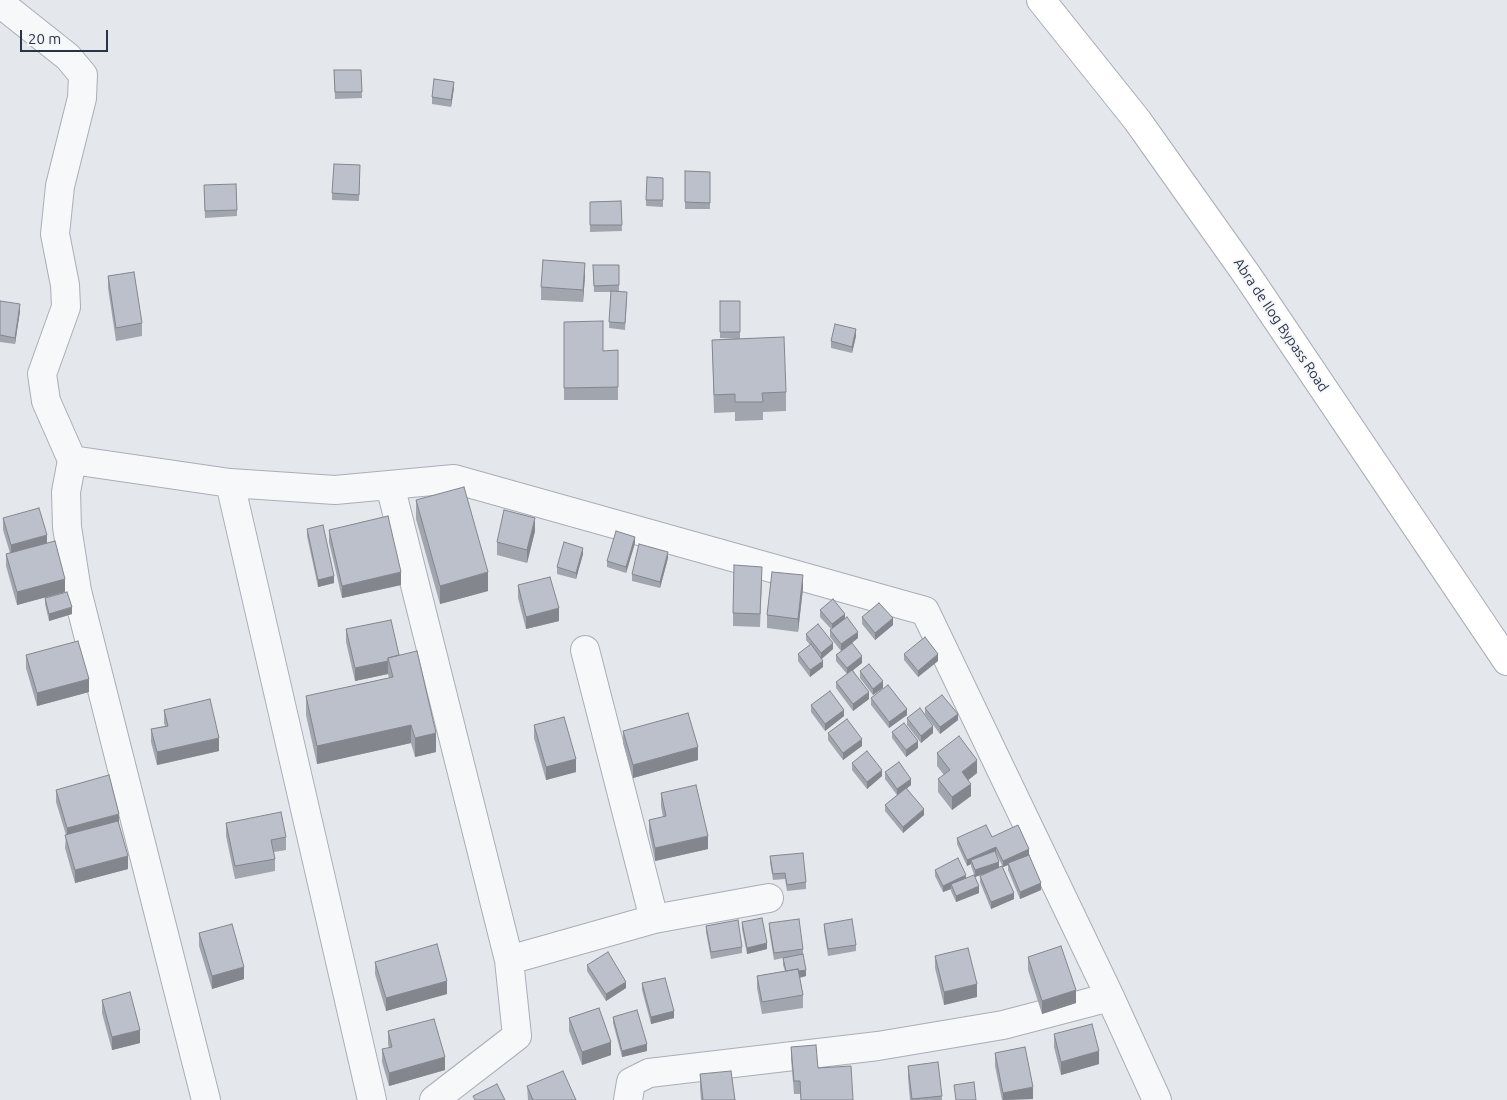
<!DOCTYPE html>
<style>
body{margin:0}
#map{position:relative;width:1507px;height:1100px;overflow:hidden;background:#e4e7ec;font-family:Ubuntu,sans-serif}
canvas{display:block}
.scale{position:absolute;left:20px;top:30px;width:88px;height:22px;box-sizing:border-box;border:2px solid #2b3445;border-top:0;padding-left:6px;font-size:15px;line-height:18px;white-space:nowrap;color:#2b3445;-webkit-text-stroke:4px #f4f6f9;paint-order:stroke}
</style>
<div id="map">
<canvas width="1507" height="1100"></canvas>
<div class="scale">20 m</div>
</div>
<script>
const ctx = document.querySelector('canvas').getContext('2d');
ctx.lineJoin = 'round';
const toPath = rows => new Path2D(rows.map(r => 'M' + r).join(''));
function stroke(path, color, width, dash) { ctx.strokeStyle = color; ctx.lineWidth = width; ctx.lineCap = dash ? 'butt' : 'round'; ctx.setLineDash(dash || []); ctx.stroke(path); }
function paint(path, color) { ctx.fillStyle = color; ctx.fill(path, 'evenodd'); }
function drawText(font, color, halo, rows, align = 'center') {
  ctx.font = font + ' Ubuntu,sans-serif'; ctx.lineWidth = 4; ctx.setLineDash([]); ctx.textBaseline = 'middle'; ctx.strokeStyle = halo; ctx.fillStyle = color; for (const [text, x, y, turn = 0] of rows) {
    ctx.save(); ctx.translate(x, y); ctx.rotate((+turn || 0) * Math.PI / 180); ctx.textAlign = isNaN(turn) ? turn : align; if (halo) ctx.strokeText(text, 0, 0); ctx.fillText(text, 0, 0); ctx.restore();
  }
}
const street = toPath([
 [0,3,68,57,83,75,82,98,60,186,55,234,65,285,66,307,42,374,46,401,72,460,66,492,67,527,77,591,206,1100],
 [72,460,230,483,335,490,454,479,925,611,1110,997,1157,1100],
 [230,483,372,1100],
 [390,485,509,960,517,1036,434,1100],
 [585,650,654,919],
 [509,960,654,919,769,898],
 [628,1100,631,1082,649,1073,878,1046,1003,1025,1110,997]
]);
const secondary = toPath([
 [1041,0,1137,120,1247,275,1507,661]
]);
const wall = toPath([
 [334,70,361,70,362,98,335,99],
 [454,88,451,107,432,104,432,97],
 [360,165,359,201,332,200,332,193],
 [685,171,710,172,710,209,685,209],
 [663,178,663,207,646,206,646,200],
 [204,185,237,210,237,216,205,218],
 [621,201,622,231,590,232,590,202],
 [593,265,619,265,619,291,627,298,625,330,609,328,611,292,594,292],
 [108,276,142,323,142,336,116,341,108,288],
 [585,276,583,302,541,300,541,287],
 [0,301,20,311,15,344,0,342],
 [720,301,740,301,740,339,786,392,786,411,763,412,763,420,735,421,735,412,714,413,712,340,737,339,720,338],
 [564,322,603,351,618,350,618,400,564,400],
 [856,336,852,353,831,348,831,341],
 [416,500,488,591,440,604,416,519],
 [3,518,47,543,65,592,17,605,6,566,6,554,10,553,3,530],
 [307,529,334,583,318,587,307,536],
 [329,530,401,585,342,598,329,542],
 [535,531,527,563,497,555,497,542],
 [635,543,626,573,607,567,607,561],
 [583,554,576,579,557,574,557,567],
 [668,558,660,588,632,581,632,574],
 [762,580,760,627,733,626,733,613],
 [518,585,559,621,526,629,518,598],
 [803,588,798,632,767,628,767,615],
 [45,598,72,614,49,621,45,604],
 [820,610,845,618,858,638,852,643,862,663,853,670,869,699,853,711,836,688,836,682,847,674,836,661,836,655,841,651,830,637,830,630,831,629,820,617],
 [862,617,893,625,875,640,862,624],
 [346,629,399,655,436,752,415,757,411,743,317,764,306,715,306,696,389,678,388,674,355,681,346,642],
 [806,634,833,649,822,659,823,667,810,677,798,661,798,654,810,645,806,640],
 [904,654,938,661,918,677,904,660],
 [26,655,89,692,37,706,26,668],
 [860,671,883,688,873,695,860,678],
 [871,698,907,715,889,728,871,705],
 [811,705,844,716,825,731,811,712],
 [925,708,958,720,940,734,925,714],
 [164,710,219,751,157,765,151,742,151,729,165,726,164,723],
 [907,718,933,733,921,743,907,725],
 [534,725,576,772,546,780,534,738],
 [623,731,698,760,633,778,623,743],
 [892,732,918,748,906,757,892,738],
 [828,733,862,746,843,760,828,740],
 [937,753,977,773,968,780,971,796,952,810,938,792,938,779,944,775,937,766],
 [852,763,882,776,867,789,852,770],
 [885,772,911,785,907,788,924,815,903,833,885,811,885,805,897,795,885,779],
 [56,790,119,827,128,869,75,883,65,848,66,835,56,802],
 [661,793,708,849,655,861,649,832,649,820,663,817,661,806],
 [226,823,286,837,286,850,274,852,275,859,275,871,235,879,226,836],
 [992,837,1029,855,1041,890,1020,899,1008,870,1008,865,1003,867,996,853,996,854,999,868,1014,899,991,909,980,882,980,876,987,873,975,877,971,866,971,864,967,866,957,844,957,838],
 [770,856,806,882,806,889,787,891,785,879,773,880,770,863],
 [935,870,966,878,979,893,956,902,951,891,951,889,943,892,935,876],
 [742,922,767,949,747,954,742,929],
 [769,923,803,949,803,956,806,976,800,978,803,995,803,1008,762,1014,757,988,757,976,785,971,783,965,783,958,774,960,769,930],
 [824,924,856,945,856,951,828,956,824,930],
 [706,926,742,947,742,953,711,959,706,932],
 [199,933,244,979,212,989,199,946],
 [935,956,977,997,944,1005,935,968],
 [1028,957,1076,1003,1042,1014,1028,970],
 [375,962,447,994,386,1011,375,974],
 [587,965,626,988,606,1001,587,971],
 [642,983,674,1018,651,1024,642,990],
 [102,1000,140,1043,112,1050,102,1013],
 [613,1017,647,1051,622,1057,613,1023],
 [569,1018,611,1055,582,1065,569,1031],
 [388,1031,445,1070,389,1086,382,1062,382,1049,389,1048,388,1044],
 [1054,1034,1099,1064,1061,1075,1054,1047],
 [791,1047,818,1068,853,1100,801,1100,800,1094,794,1094,791,1059],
 [995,1053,1033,1099,1002,1100,995,1066],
 [908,1066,942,1096,942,1100,910,1100,908,1078],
 [700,1074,735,1100,701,1100,700,1087],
 [527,1086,576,1100,528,1100]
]);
const shadedWall = toPath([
 [454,82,454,88,451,107,451,100],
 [585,263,585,276,583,302,583,290],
 [20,304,20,311,15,344,15,338],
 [856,329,856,336,852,353,852,347],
 [535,518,535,531,527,563,527,550],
 [47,535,47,548,11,558,11,545],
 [635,537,635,543,626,573,626,567],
 [583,548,583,554,576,579,576,573],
 [668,552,668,558,660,588,660,582],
 [401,572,401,585,342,598,342,586],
 [488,572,488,591,440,604,440,586],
 [803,575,803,588,798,632,798,619],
 [334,576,334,583,318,587,318,580],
 [65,579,65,592,17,605,17,592],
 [72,607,72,614,49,621,49,614],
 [559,608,559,621,526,629,526,617],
 [845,614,845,620,832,631,832,624],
 [893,618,893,625,875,640,875,633],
 [858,632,858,638,841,651,841,644],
 [833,643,833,649,821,659,821,653],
 [938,654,938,661,918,677,918,671],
 [862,656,862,663,847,675,847,668],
 [388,661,388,674,355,681,355,668],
 [823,661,823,667,810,677,810,670],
 [89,679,89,692,37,706,37,693],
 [883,681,883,688,873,695,873,689],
 [869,692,869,699,853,711,853,704],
 [907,709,907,715,889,728,889,722],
 [844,710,844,716,825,731,825,724],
 [958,714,958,720,940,734,940,727],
 [411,725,411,743,317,764,317,746],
 [933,726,933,733,921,743,921,736],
 [436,733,436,752,415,757,415,738],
 [219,738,219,751,157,765,157,752],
 [862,739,862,746,843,760,843,753],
 [918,741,918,748,906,757,906,750],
 [698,747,698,760,633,778,633,765],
 [576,759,576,772,546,780,546,767],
 [977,760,977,773,962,785,962,772],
 [882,770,882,776,867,789,867,782],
 [911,779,911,785,897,796,897,789],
 [971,784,971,796,952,810,952,797],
 [924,809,924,815,903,833,903,827],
 [119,814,119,827,67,841,67,828],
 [708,836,708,849,655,861,655,848],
 [996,847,996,853,973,864,971,860,971,864,967,866,967,860],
 [1029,849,1029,856,1008,863,1008,865,1003,867,1003,861],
 [128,856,128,869,75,883,75,870],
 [999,862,999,868,975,877,975,870],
 [966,875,966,881,951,884,951,889,943,892,943,886],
 [1041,883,1041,890,1020,899,1020,892],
 [979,886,979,893,956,902,956,896],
 [1014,893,1014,899,991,909,991,902],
 [767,943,767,949,747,954,747,948],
 [244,967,244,979,212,989,212,976],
 [806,970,806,976,787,980,787,974],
 [447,981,447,994,386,1011,386,998],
 [626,982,626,988,606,1001,606,994],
 [977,984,977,997,944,1005,944,992],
 [1076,990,1076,1003,1042,1014,1042,1001],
 [674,1011,674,1018,651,1024,651,1017],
 [140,1030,140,1043,112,1050,112,1037],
 [611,1042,611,1055,582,1065,582,1052],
 [647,1044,647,1051,622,1057,622,1051],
 [1099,1051,1099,1064,1061,1075,1061,1062],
 [445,1057,445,1070,389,1086,389,1073],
 [1033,1087,1033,1099,1003,1100,1003,1093]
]);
const building = toPath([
 [334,70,361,70,362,92,335,92,334,70],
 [434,79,454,82,451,100,432,97,434,79],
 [334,164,360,165,359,195,332,193,334,164],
 [685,171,710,172,710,203,685,202,685,171],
 [647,177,663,178,663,200,646,200,647,177],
 [236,184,237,210,205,211,204,185,236,184],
 [621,201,622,225,590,225,590,202,621,201],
 [543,260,585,263,583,290,541,287,543,260],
 [593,265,619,265,619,285,594,286,593,265],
 [134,272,142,323,116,328,108,276,134,272],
 [611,291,627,292,625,323,609,322,611,291],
 [0,301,20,304,15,338,0,335,0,301],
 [720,301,740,301,740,332,720,332,720,301],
 [603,321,603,351,618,350,618,387,564,388,564,322,603,321],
 [835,324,856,329,852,347,831,341,835,324],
 [784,337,786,392,762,393,763,402,735,402,735,394,714,395,712,340,784,337],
 [464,487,488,572,440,586,416,500,464,487],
 [39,508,47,535,11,545,3,518,39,508],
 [504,510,535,518,527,550,497,542,504,510],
 [388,516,401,572,342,586,329,530,388,516],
 [323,525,334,576,318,580,307,529,323,525],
 [616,531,635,537,626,567,607,561,616,531],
 [55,541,65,579,17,592,6,554,55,541],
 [564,542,583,548,576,573,557,567,564,542],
 [639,544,668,552,660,582,632,574,639,544],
 [734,565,762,567,760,614,733,613,734,565],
 [772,572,803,575,798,619,767,615,772,572],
 [550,577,559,608,526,617,518,585,550,577],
 [67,592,72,607,49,614,45,598,67,592],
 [833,599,845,614,832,624,820,610,833,599],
 [879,603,893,618,875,633,862,617,879,603],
 [847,617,858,632,841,644,830,630,847,617],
 [391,620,399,655,388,658,388,661,355,668,346,629,391,620],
 [818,624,833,643,821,653,806,634,818,624],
 [925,637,938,654,918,671,904,654,925,637],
 [78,641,89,679,37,693,26,655,78,641],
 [852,643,862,656,847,668,836,655,852,643],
 [811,644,823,661,810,670,798,654,811,644],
 [417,651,436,733,415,738,411,725,317,746,306,696,393,677,388,658,417,651],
 [869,664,883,681,873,689,860,671,869,664],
 [852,670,869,692,853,704,836,682,852,670],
 [888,685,907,709,889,722,871,698,888,685],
 [830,691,844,710,825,724,811,705,830,691],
 [942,695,958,714,940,727,925,708,942,695],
 [210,699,219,738,157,752,151,729,168,726,164,710,210,699],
 [920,708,933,726,921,736,907,718,920,708],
 [688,713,698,747,633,765,623,731,688,713],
 [564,717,576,759,546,767,534,725,564,717],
 [847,719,862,739,843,753,828,733,847,719],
 [904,723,918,741,906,750,892,732,904,723],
 [959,736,977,760,962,772,971,784,952,797,938,779,950,770,937,753,959,736],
 [867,751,882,770,867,782,852,763,867,751],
 [899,762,911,779,897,789,885,772,899,762],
 [109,775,119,814,67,828,56,790,109,775],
 [696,785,708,836,655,848,649,820,666,816,661,793,696,785],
 [906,788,924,809,903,827,885,805,906,788],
 [281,812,286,837,271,840,275,859,235,866,226,823,281,812],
 [118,821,128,856,75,870,65,835,118,821],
 [986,825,992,837,1018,825,1029,849,1003,861,996,847,967,860,957,838,986,825],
 [995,851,999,862,975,870,971,860,995,851],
 [803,853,806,882,787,885,785,873,773,874,770,856,803,853],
 [1029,855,1041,883,1020,892,1008,863,1029,855],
 [958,858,966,875,943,886,935,870,958,858],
 [1002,866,1014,893,991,902,980,876,1002,866],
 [974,875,979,886,956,896,951,884,974,875],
 [762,918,767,943,747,948,742,922,762,918],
 [799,919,803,949,774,953,769,923,799,919],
 [852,919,856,945,828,949,824,924,852,919],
 [738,920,742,947,711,952,706,926,738,920],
 [232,924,244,967,212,976,199,933,232,924],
 [437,944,447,981,386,998,375,962,437,944],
 [1061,946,1076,990,1042,1001,1028,957,1061,946],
 [968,948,977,984,944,992,935,956,968,948],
 [608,952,626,982,606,994,587,965,608,952],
 [803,954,806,970,799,971,798,969,786,971,783,958,803,954],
 [798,969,803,995,762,1002,757,976,798,969],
 [665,978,674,1011,651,1017,642,983,665,978],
 [130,992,140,1030,112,1037,102,1000,130,992],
 [599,1008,611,1042,582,1052,569,1018,599,1008],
 [637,1010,647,1044,622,1051,613,1017,637,1010],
 [434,1019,445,1057,389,1073,382,1049,392,1047,388,1031,434,1019],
 [1092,1024,1099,1051,1061,1062,1054,1034,1092,1024],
 [816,1045,818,1068,851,1066,853,1100,801,1100,800,1081,794,1081,791,1047,816,1045],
 [1025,1047,1033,1087,1003,1093,995,1053,1025,1047],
 [938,1062,942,1096,912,1099,908,1066,938,1062],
 [563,1071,576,1100,533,1100,527,1086,563,1071],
 [731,1071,735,1100,703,1100,700,1074,731,1071],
 [974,1082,976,1100,956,1100,954,1085,974,1082],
 [497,1084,505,1100,475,1100,473,1096,497,1084]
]);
const streetNames = [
 ["Abra de Ilog Bypass Road",1281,325,56]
];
stroke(street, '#a9aeb7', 30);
stroke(secondary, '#a9aeb7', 30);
stroke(street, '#f7f8fa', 28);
stroke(secondary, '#fff', 28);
paint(wall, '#a1a5ae');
paint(shadedWall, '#83868d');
paint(building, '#bbc0ca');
stroke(building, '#83868d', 1);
drawText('14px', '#2b3445', '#f4f6f9', streetNames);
</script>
